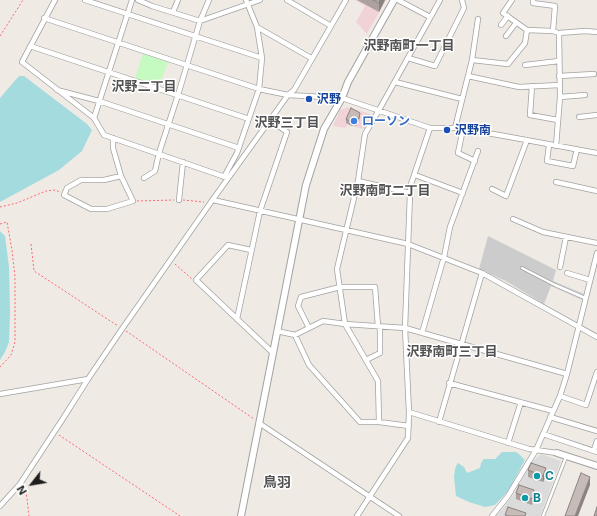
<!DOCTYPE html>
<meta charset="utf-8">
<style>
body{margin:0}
#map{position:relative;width:597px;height:516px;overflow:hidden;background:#efeae4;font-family:Inter,sans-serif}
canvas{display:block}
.north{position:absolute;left:12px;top:464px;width:40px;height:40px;-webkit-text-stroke:3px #fff;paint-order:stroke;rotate:239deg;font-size:11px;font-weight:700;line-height:16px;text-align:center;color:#1e1e1e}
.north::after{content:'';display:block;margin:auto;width:14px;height:18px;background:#1e1e1e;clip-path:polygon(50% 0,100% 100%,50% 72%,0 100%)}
</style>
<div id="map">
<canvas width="597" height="516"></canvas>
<div class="north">N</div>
</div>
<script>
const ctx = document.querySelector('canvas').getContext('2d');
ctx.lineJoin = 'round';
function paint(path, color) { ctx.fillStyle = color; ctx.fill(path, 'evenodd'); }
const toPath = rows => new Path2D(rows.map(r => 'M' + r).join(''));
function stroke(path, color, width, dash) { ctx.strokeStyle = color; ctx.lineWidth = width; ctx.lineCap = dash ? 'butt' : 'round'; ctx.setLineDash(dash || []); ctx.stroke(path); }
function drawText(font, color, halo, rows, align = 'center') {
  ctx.font = font + ' Inter,"Noto Sans JP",sans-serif'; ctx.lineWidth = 3; ctx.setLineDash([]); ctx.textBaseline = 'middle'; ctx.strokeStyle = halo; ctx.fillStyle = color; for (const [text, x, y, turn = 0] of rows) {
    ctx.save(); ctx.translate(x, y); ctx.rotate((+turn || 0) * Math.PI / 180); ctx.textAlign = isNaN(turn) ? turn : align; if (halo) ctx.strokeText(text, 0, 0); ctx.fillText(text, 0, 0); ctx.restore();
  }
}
const residential = toPath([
 [541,454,561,461,540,516,497,516,514,494,531,463]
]);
const commercial = toPath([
 [355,0,386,0,367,34,356,22,365,6],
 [348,107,370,114,372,117,364,129,347,125,346,128,333,126,340,110]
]);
const religious = toPath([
 [488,236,556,270,553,281,584,294,582,300,551,286,544,304,506,281,479,269]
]);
const park = toPath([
 [143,54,168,62,159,86,135,79]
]);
const water = toPath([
 [19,76,24,76,87,124,92,130,82,151,59,170,0,202,0,98],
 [0,231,5,236,9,267,10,312,9,342,5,352,0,360],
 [502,452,516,452,519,454,525,460,508,491,495,505,485,507,469,502,456,496,454,477,455,469,457,464,458,463,464,467,467,473,480,468,481,463,484,459,495,459]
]);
const path = toPath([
 [0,36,23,0],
 [183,200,204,202],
 [137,201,174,200],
 [0,207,17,203,46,191,55,190,60,192],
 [0,224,7,222,12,250,15,277,15,342,11,355,0,367],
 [31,244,34,271,118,326],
 [175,264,192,279],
 [126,331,254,419],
 [59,435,180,516],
 [23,488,26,491,29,516]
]);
const service = toPath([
 [522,268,555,285,585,298],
 [543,516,566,457]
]);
const minor = toPath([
 [55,0,22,62,94,118],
 [85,0,262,58],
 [132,0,94,118,104,135,228,178],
 [138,0,152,6,200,21,260,0],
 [287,0,331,26],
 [398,0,430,17],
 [440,0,379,110,365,134,358,181,337,269,345,324,405,328,567,374],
 [512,0,503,13,527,30],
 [533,0,533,3,555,6,553,31,556,32],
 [173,12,178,0],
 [44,18,259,89,288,95,342,98,430,128,455,128,499,135,597,153],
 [501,25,508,16],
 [257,27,311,58],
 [506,36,516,23],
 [30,46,249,119],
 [408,58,435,66,464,8,462,0],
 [472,60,478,19],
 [525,65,559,61],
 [468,76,519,87,560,85],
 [559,76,594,74],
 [395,82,462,99],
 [532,86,530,115,558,120],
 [57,90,99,101,239,148],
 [560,97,585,95],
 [579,117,597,115],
 [455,128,472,60,508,64,525,43,527,30,553,31],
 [463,129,458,153,475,161],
 [113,138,113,148,121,176,133,201,107,209,91,209,64,195,67,188,81,180,104,180,121,176],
 [549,145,547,161,573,166,577,149],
 [556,146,560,97,559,33,585,31,597,32],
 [415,175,463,193],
 [224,177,237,153,259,89,262,58,257,27,246,0],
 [144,178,155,171,159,153,178,95,200,21,209,0],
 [358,181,410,193],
 [556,182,597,191],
 [492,189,506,196,527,140],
 [179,200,183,162],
 [213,200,408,244,482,273,597,337],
 [513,219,543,232,597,243],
 [251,250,228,245,196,280,273,353],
 [560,267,566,237],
 [567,273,590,280],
 [237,319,260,211,287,132,270,120],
 [309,328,298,306,301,297,340,287,375,287,378,326,380,330,380,353,366,360],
 [277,331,295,335,323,321,345,324,378,381,379,422],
 [422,333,444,257,450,227,478,151],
 [295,335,309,365,360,422,379,422,409,426],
 [449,383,553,411],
 [0,394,88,379],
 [560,396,586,405,597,372],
 [409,412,529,449,557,453],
 [550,417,597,431],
 [439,422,482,273],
 [259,423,399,516],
 [543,434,597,452],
 [508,443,521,402],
 [594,450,597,441],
 [0,506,20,484,64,417,88,379,122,329,211,202,288,95,294,90,346,0],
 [357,516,408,438,409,412,405,328,410,193,411,184,430,128],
 [492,516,508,496,536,450,560,396,567,374,597,253]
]);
const tertiary = toPath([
 [557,453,597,466],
 [241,516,306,185,324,129,342,98,348,82,394,0]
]);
const wall = toPath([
 [357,0,385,0,379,12],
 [360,117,359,122,358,122,356,126,352,126,346,123,346,119],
 [528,470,546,475,543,482,528,477],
 [516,493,534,497,532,505,516,499]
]);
const shadedWall = toPath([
 [380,0,385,0,379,12,379,3],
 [358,118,358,122,356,126,356,122],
 [546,468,546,475,543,482,543,476],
 [590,477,590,485,578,516,575,516],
 [534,490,534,497,532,505,532,499]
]);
const building = toPath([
 [373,0,380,0,379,3,373,0],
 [351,108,360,113,359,118,358,118,356,122,352,122,346,119,351,108],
 [531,463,546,468,543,476,528,470,531,463],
 [581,473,590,477,575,516,565,516,581,473],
 [519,485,534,490,532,499,516,493,519,485],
 [508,507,526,513,525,516,509,516,505,515,508,507],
 [597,507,597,516,594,516,597,507]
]);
const markers = [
 [309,99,4,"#1a4fb4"],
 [354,121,4,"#3f7fe0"],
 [447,130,4,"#1a4fb4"],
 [537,476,4,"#0f9aa8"],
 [525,498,4,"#0f9aa8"]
];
const transitNames = [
 ["沢野",317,99],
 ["沢野南",455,130]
];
const shopNames = [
 ["ローソン",362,121]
];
const cultureNames = [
 ["C",545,476],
 ["B",533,498]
];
const neighbourhoodNames = [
 ["沢野南町一丁目",409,46],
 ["沢野二丁目",144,87],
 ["沢野三丁目",287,123],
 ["沢野南町二丁目",385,191],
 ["沢野南町三丁目",452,352]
];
const quarterNames = [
 ["鳥羽",277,483]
];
paint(residential, '#dcdbdb');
paint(commercial, '#f1d3d7');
paint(religious, '#ccc');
paint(park, '#c5fac0');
paint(water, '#a3dbde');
stroke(service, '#a2a2a2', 4);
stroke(minor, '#a2a2a2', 6);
stroke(tertiary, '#a2a2a2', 8);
stroke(path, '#fd6872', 1, [2, 2]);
stroke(service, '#fff', 2.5);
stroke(minor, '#fff', 4.5);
stroke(tertiary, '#fff', 6);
paint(wall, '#aba19d');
paint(shadedWall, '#8b8380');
paint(building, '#c7bbb7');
stroke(building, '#8b8380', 1);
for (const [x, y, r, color] of markers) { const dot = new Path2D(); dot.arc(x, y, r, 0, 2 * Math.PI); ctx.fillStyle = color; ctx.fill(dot); stroke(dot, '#fff', 1.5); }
drawText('bold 12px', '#164399', '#fff', transitNames, 'left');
drawText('bold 12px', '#366cbe', '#fff', shopNames, 'left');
drawText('bold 12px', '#0d838f', '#fff', cultureNames, 'left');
drawText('bold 13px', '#515151', '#fff', neighbourhoodNames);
drawText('bold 14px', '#515151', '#fff', quarterNames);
</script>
